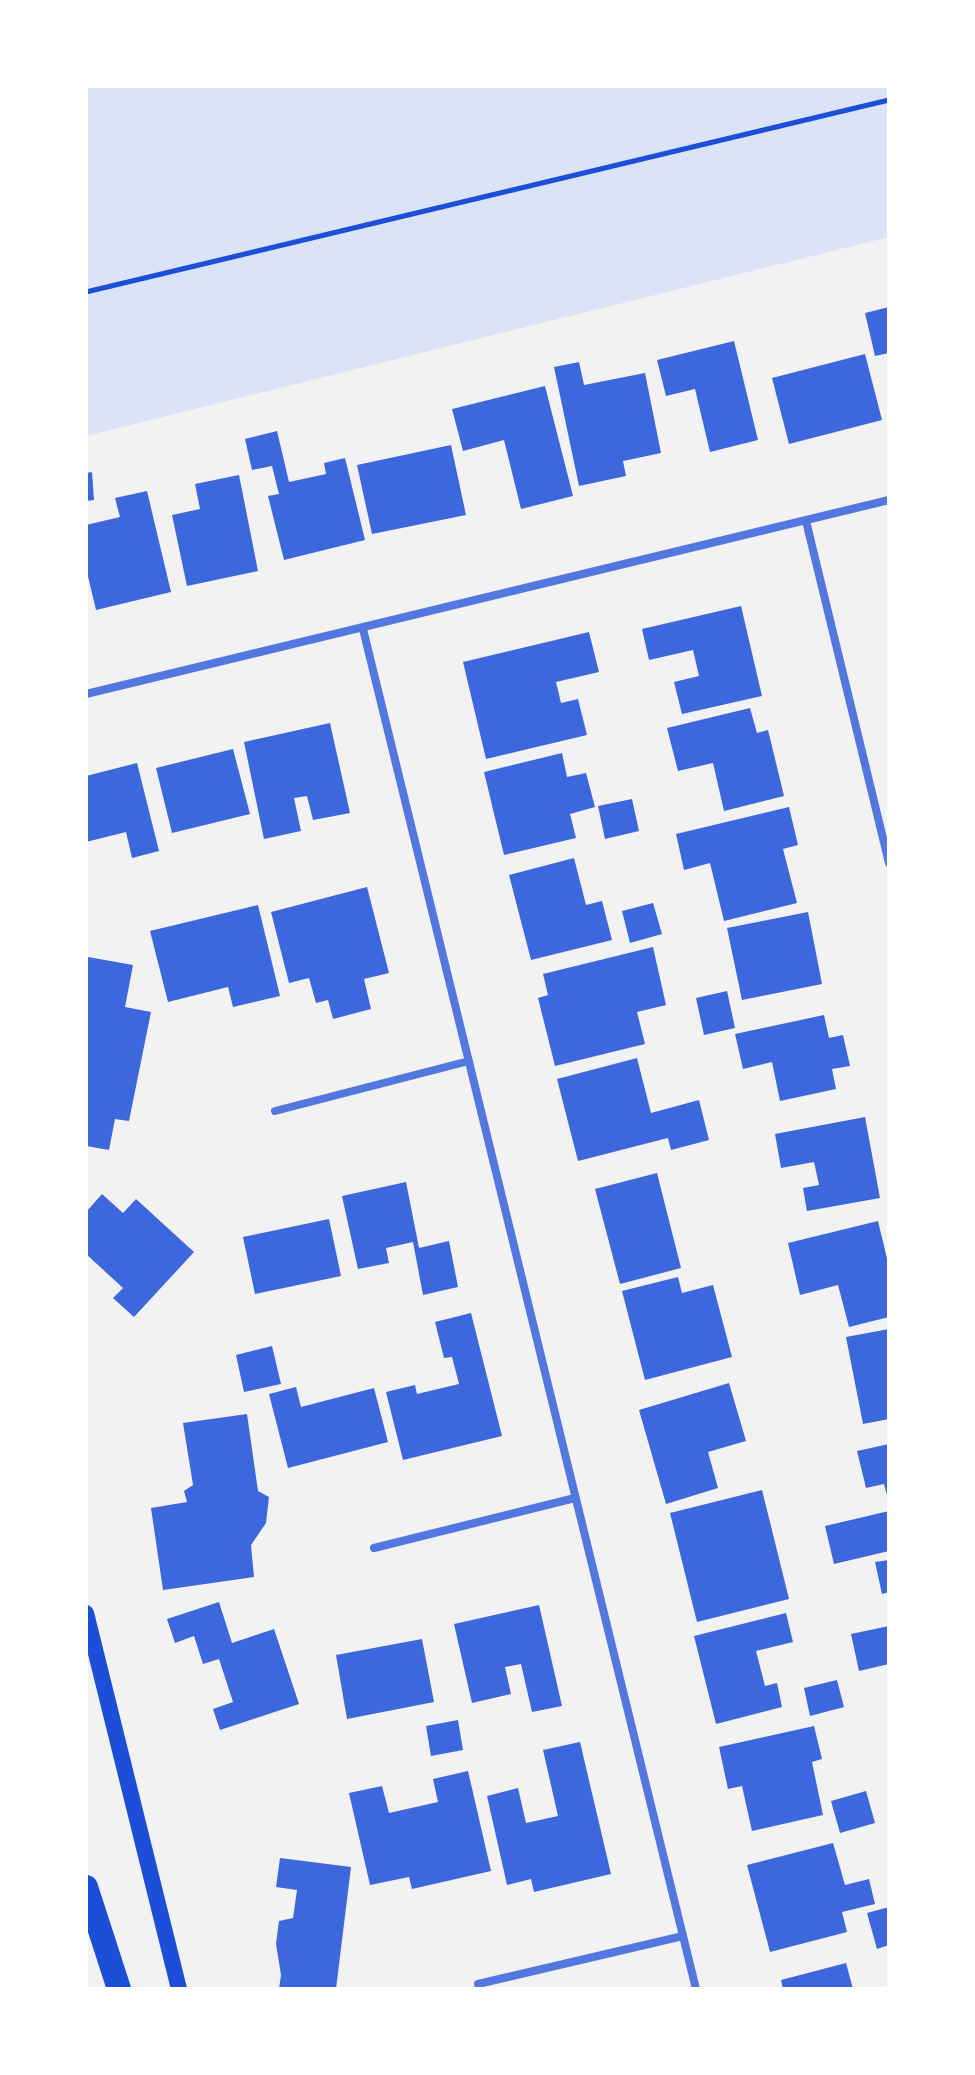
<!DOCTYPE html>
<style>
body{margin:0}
#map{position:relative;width:975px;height:2075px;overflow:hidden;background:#f2f2f2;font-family:"Libre Baskerville",serif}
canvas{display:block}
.frame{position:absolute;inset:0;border:88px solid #fff;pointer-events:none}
</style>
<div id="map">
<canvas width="975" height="2075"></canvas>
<div class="frame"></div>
</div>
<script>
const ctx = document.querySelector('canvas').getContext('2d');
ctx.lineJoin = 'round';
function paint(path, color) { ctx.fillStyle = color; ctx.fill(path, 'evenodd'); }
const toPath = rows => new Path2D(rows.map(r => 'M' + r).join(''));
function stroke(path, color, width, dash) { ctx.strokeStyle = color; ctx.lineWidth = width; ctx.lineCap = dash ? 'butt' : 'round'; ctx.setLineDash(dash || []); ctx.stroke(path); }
const green = toPath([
 [86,86,889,86,889,237,86,436]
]);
const building = toPath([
 [889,307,889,353,875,356,865,313],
 [734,341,758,440,710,452,695,389,666,396,657,360],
 [865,354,882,420,789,444,772,378],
 [579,362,584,385,645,373,661,453,623,461,626,476,579,486,554,367],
 [545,386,573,496,521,509,504,440,463,451,452,409],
 [277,431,289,482,326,474,324,463,345,458,365,540,284,560,268,496,279,494,272,466,252,470,245,439],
 [451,445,466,515,372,534,357,465],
 [92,472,94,500,86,501,86,473],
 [239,475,258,571,187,586,172,515,200,509,195,484],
 [147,491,171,592,96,610,86,568,86,525,120,517,115,498],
 [741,606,762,696,682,714,674,682,699,676,693,650,649,660,642,629],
 [589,632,599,672,556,682,561,703,578,699,587,735,486,759,463,662],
 [750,708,757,733,768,730,784,796,724,811,713,763,678,771,667,728],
 [330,723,350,813,313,820,307,796,294,798,301,831,264,839,244,742],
 [233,749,250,814,172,833,156,768],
 [562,753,567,777,586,773,595,807,570,814,576,838,504,855,484,772],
 [137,763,159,851,132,858,126,832,86,842,86,776],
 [632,799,639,831,605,839,598,806],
 [789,807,798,845,783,849,797,903,724,921,710,863,684,870,676,834],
 [574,858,586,905,602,901,612,940,531,960,509,875],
 [367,887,389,973,364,979,371,1009,333,1019,328,1000,316,1003,309,978,289,983,271,912],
 [653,903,662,934,630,943,622,911],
 [258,905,280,996,233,1007,228,987,168,1002,150,931],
 [808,912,822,984,742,1000,727,928],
 [653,947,666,1005,637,1012,645,1044,555,1066,538,998,548,995,543,974],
 [88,957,133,965,125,1007,151,1012,129,1121,115,1119,109,1150,86,1146],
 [727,991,735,1028,704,1035,696,998],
 [824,1015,829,1038,843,1035,850,1066,832,1069,836,1089,780,1101,772,1062,743,1069,735,1034],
 [637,1058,651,1113,699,1100,709,1140,671,1150,668,1138,578,1161,557,1079],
 [865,1117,880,1198,807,1211,803,1188,819,1185,814,1162,781,1168,775,1134],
 [657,1173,681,1268,620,1284,595,1189],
 [406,1182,419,1248,449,1241,458,1287,423,1295,413,1242,386,1248,389,1263,358,1269,342,1196],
 [102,1194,123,1213,136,1199,194,1252,134,1317,113,1298,123,1288,86,1254,86,1212],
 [329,1219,341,1276,255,1294,243,1237],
 [878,1221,889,1267,889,1317,849,1327,838,1285,800,1295,788,1243],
 [678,1277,682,1293,713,1285,732,1357,645,1380,622,1291],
 [471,1313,502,1436,403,1460,386,1392,415,1385,417,1394,459,1384,452,1357,444,1358,435,1322],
 [889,1329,889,1419,863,1424,846,1337],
 [272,1346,281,1384,244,1392,236,1355],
 [729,1383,746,1441,708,1452,718,1488,666,1504,639,1410],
 [296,1387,301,1407,374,1388,388,1442,288,1468,269,1394],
 [247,1414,258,1491,269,1497,266,1523,251,1545,254,1577,163,1590,151,1508,187,1502,184,1491,193,1485,183,1423],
 [889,1444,889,1499,888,1499,884,1484,866,1488,857,1451],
 [762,1490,789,1599,697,1622,670,1513],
 [889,1511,889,1551,834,1564,825,1526],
 [889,1560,889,1592,882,1594,875,1562],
 [219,1602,232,1643,274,1629,299,1704,220,1730,213,1709,233,1702,219,1659,203,1664,194,1636,175,1643,167,1619],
 [539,1605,562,1706,532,1712,521,1664,505,1667,511,1694,472,1703,454,1624],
 [786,1613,793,1642,756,1651,765,1686,777,1683,782,1707,716,1724,694,1636],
 [889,1626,889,1664,859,1671,851,1634],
 [422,1639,434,1702,347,1719,336,1655],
 [837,1680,844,1707,810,1716,804,1688],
 [458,1720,463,1750,431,1756,426,1726],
 [814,1726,822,1759,812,1762,823,1815,752,1831,742,1786,728,1789,719,1747],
 [580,1742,611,1874,534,1892,531,1879,507,1885,487,1796,518,1788,526,1823,558,1816,543,1750],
 [468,1771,491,1871,412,1889,409,1877,370,1885,349,1793,382,1786,389,1813,438,1802,433,1779],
 [866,1791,875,1823,840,1833,831,1801],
 [833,1843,845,1885,869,1879,875,1904,842,1912,847,1932,770,1952,747,1865],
 [280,1858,351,1867,336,1989,279,1989,281,1975,276,1944,279,1921,293,1918,297,1890,276,1887],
 [889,1907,889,1945,877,1949,867,1913],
 [846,1963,853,1989,783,1989,781,1980]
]);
const path = toPath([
 [86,292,889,100]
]);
const minor = toPath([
 [806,521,889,863],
 [363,629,696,1989],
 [86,694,889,500],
 [275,1111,469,1061],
 [374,1548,575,1498],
 [478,1984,683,1936]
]);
const secondary = toPath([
 [86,1613,179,1989]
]);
const motorway = toPath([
 [86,1887,119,1989]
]);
paint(green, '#dbe4f7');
paint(building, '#3d67dc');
stroke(path, '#1d4ed8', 5);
stroke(minor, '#5277de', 8);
stroke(secondary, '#1d4ed8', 16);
stroke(motorway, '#1d4ed8', 24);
</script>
